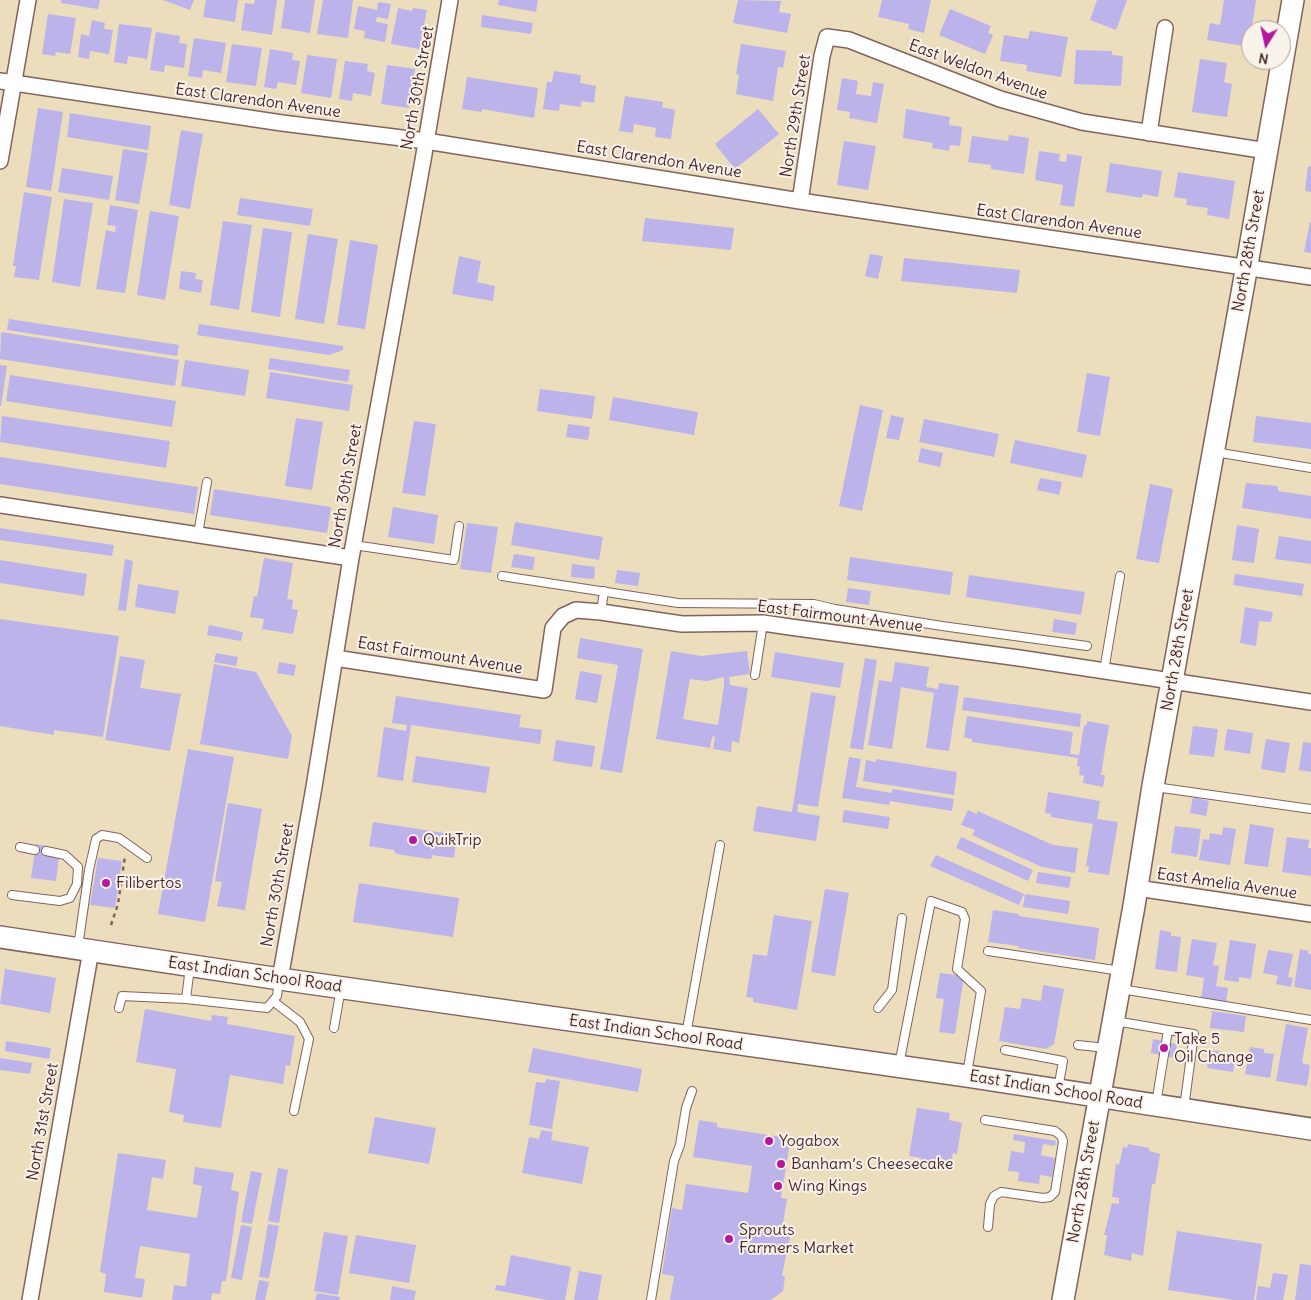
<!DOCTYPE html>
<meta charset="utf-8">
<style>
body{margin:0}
#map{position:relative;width:1311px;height:1300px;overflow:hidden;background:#ecdebc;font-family:Delius,sans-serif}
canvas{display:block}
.north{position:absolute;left:1241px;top:20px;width:50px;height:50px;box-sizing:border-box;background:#f7f3e8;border:1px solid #b29e9c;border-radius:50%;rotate:190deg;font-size:14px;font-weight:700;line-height:20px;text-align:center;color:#4a1f2b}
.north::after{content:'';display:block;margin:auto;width:18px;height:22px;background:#b5179e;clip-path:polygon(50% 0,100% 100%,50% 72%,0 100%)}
</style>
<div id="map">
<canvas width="1311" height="1300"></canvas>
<div class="north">N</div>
</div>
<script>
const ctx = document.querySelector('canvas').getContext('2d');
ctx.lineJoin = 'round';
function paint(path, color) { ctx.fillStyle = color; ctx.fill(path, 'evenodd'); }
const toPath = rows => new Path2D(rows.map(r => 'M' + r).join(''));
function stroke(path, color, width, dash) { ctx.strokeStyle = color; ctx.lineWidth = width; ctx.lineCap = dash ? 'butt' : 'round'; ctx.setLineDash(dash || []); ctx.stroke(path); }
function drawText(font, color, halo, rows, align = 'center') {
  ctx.font = font + ' Delius,sans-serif'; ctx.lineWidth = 4; ctx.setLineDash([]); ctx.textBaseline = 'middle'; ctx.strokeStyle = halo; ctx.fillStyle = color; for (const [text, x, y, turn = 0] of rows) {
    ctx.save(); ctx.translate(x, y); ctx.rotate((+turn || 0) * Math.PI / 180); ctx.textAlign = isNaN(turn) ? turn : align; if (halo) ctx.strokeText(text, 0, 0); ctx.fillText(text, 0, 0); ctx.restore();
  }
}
const building = toPath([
 [61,0,100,0,98,9,61,3],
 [163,0,194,0,190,10],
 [206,0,238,0,235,22,203,17],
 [255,0,277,0,272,35,241,30,245,3,254,4],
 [285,0,315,0,310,33,281,28],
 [323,0,353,0,348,38,317,34],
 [499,0,538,0,536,12,498,5],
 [738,0,781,1,779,12,791,14,787,33,733,23],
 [882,0,931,0,924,33,908,29,909,24,878,17],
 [1097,0,1127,0,1116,30,1090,20],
 [1224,0,1256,0,1249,47,1207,40,1210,23,1220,25],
 [378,2,391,4,388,19,377,17,376,22,388,24,385,42,364,38,365,31,354,29,358,6,377,10],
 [398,8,412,11,413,8,427,10,419,49,391,44],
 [950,9,991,26,988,33,993,35,985,54,939,35],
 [48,14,76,18,70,54,56,52,55,56,42,54],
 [482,15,533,23,531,34,481,27],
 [92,20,105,23,104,29,113,30,109,54,90,51,89,59,78,57,81,34,89,36],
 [119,24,152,28,147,59,128,56,127,64,114,62],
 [1030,31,1068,37,1061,77,1026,71,1027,65,1000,61,1004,35,1028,39],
 [156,32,180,36,179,43,187,44,184,68,165,65,164,72,150,70],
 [194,38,226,43,221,73,203,70,202,78,188,76],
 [232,44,262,48,256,86,226,82],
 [741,44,786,51,783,68,778,67,773,101,736,94,739,75,736,74],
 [270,49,293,53,292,60,300,61,296,85,278,82,276,89,264,87],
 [1076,50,1112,51,1112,55,1123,56,1121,86,1074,84],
 [307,55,337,59,331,98,301,93],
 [1200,59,1227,63,1224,82,1232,84,1227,117,1192,112],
 [345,61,368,64,367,71,375,73,371,96,353,93,352,101,339,99],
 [387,65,415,69,409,108,381,104],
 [554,71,581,75,580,83,596,86,594,103,581,101,581,107,560,104,559,111,543,109,547,82,552,82],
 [467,77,538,88,534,118,482,109,482,112,462,109],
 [842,78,858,81,856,94,871,96,873,82,884,84,877,123,849,118,850,112,837,110],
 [625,96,663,102,662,107,675,110,671,139,655,137,656,128,634,124,633,133,619,131],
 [38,108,63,112,51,191,26,187],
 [758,109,779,134,735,169,715,144],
 [906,109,950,117,949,125,962,127,960,146,950,145,949,151,932,148,933,143,903,138],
 [70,113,151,126,148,150,67,137],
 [181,130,203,134,190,209,169,205],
 [1009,135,1029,138,1024,174,991,169,991,165,968,162,972,136,1008,141],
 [844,141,876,146,868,190,837,185],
 [123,149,148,153,139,204,115,200],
 [1039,151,1060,154,1059,161,1066,162,1067,154,1082,156,1074,207,1060,205,1063,185,1035,180],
 [1110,163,1162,171,1158,197,1143,194,1142,198,1106,192],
 [1308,166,1311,167,1311,192,1305,191],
 [62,168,113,176,109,200,58,192],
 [1178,172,1235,181,1229,219,1207,215,1208,208,1186,205,1187,199,1174,197],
 [24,192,52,197,39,280,14,277,16,266,13,266],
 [240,198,313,209,310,226,237,215],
 [64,199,93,203,80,287,52,282],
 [110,205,138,210,125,293,96,289,106,230,115,232,116,226,107,225],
 [150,211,179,216,165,300,137,295],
 [645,218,734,228,731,250,642,241],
 [223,221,252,225,239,310,210,305],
 [1310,222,1311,222,1311,253,1304,252],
 [263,228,292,232,280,317,251,312],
 [308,234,338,239,324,324,295,319],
 [350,240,378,245,365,329,337,325],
 [870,254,883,256,878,279,865,276],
 [459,256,481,261,477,282,495,286,493,301,452,294],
 [904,258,1020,270,1017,293,901,281],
 [181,271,196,273,195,279,203,280,201,293,179,289],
 [9,319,179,345,177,356,7,330],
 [199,324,343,346,343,350,329,355,197,335],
 [1,332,179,360,175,386,0,359],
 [270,358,350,370,348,382,268,369],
 [185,360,249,370,245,396,181,386],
 [0,365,7,366,1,406,0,406],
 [270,372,353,385,349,411,266,398],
 [1087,373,1110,377,1100,436,1077,432],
 [10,375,176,401,172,427,6,401],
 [540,389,595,396,592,419,537,411],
 [613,397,698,412,694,435,609,420],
 [860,405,883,410,862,511,839,506],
 [891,415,904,418,899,440,886,438],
 [2,416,170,441,166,468,0,442],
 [1256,416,1311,423,1311,449,1253,442],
 [296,418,323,422,312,490,285,486],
 [924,419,999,434,994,457,919,442],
 [414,421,436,424,425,496,402,493],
 [568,424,590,427,588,440,566,437],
 [1015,440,1087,455,1082,478,1010,463],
 [921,448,943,453,940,467,918,462],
 [0,457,198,487,194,514,0,484],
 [1040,478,1062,482,1059,495,1037,490],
 [1246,483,1278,486,1278,491,1311,496,1311,519,1242,508],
 [1150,484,1173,489,1159,563,1136,559],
 [214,489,331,507,327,533,210,515],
 [393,507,438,515,434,544,388,537],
 [515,522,603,537,599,560,511,545],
 [467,523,498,527,491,573,460,569],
 [1237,525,1259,529,1254,563,1232,560],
 [0,528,114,545,112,556,0,540],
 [1279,536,1311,541,1311,564,1275,559],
 [514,554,535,557,533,570,511,567],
 [850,557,953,572,950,595,847,580],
 [264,558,293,563,287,599,293,600,292,609,298,610,293,634,262,629,264,619,250,617,254,596,257,597],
 [125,559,133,561,126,611,118,610],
 [0,560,87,574,84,596,0,583],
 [572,564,595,567,594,579,571,577],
 [617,570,640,573,638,586,615,583],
 [1235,574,1304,584,1302,596,1233,585],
 [969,575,1085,592,1081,615,966,597],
 [138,584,179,591,175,614,135,607],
 [848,588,871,591,869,605,846,602],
 [1245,607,1273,612,1271,622,1259,621,1256,646,1240,643],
 [0,619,119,636,103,737,54,730,54,735,0,726],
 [1054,619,1077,623,1075,635,1052,632],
 [209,625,243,632,241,641,207,635],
 [580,638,643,649,622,773,600,769,618,665,577,658],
 [671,651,701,656,747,651,750,674,729,677,730,685,748,688,739,743,732,741,731,752,713,749,715,736,712,737,710,748,656,739],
 [724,677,724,686,718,725,683,719,690,679,707,681],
 [775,652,844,663,840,688,771,677],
 [216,653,238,657,236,666,214,662],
 [120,656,145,660,140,688,181,694,170,751,105,740],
 [865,658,877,660,863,750,850,748],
 [279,662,296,665,294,676,277,673],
 [895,662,929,667,926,687,938,689,939,683,959,686,949,751,926,748,934,693,901,687,892,749,868,745,879,680,892,682],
 [214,664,256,672,292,736,288,759,200,744],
 [580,671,602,675,597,703,575,699],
 [811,692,836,696,818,807,798,804,797,812,820,816,816,841,753,831,757,806,792,812],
 [396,696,521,715,519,727,542,730,540,744,411,725,403,781,377,777,384,727,406,731,407,725,392,723],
 [964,697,1081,714,1080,727,962,710],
 [967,716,1073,732,1070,754,1079,755,1084,725,1086,726,1087,721,1109,725,1101,775,1105,775,1103,787,1083,783,1084,776,1079,775,1080,767,1077,766,1078,758,972,742,972,739,964,737],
 [1193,726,1218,729,1214,757,1189,754],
 [1227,729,1253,733,1250,754,1224,750],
 [1266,739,1290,743,1285,773,1261,769],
 [556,740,595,746,592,767,553,761],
 [1303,742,1311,743,1311,772,1299,770],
 [188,749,234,757,205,922,158,914],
 [416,756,490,767,486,793,412,782],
 [849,757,861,759,856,787,892,793,892,789,954,799,952,811,890,801,889,805,842,798],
 [876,759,957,772,954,795,863,781,866,760,876,762],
 [1048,792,1100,801,1097,819,1118,822,1109,875,1088,872,1089,866,1086,866,1093,824,1051,817,1051,814,1045,813],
 [1193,797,1209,801,1206,816,1190,813],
 [228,803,262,809,245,910,217,906,222,882,215,881],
 [844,810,890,817,888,829,842,822],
 [968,810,977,814,978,811,1053,845,1078,848,1075,873,1042,867,972,835,975,830,961,825],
 [373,822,457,835,454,858,432,855,432,858,429,859,397,854,394,852,394,850,369,846],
 [1250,824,1274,828,1268,867,1244,864],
 [1175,826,1201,829,1197,857,1171,853],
 [1223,827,1236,829,1230,865,1199,860,1203,839,1209,840,1210,833,1222,835],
 [961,837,1033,870,1028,881,956,848],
 [1287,837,1309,840,1308,848,1311,848,1311,876,1282,872],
 [36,844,47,846,46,855,59,857,56,881,31,878],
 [936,855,1024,894,1019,905,930,866],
 [98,858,122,861,115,908,90,905],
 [1038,872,1071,877,1069,888,1036,883],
 [359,883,459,898,453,937,353,922],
 [825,889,849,893,835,976,811,972],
 [1025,894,1070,901,1068,914,1023,907],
 [993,910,1019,914,1019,916,1099,928,1095,960,1018,948,1019,946,988,942],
 [774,915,812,921,797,1010,753,1002,753,998,746,997,753,954,767,956],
 [1160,930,1171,932,1171,936,1181,937,1177,972,1155,969],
 [1192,939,1217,943,1213,965,1219,966,1216,986,1228,988,1226,1003,1201,999,1204,978,1186,975],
 [1230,940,1256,944,1251,979,1239,977,1239,982,1224,980],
 [1300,949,1309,951,1308,954,1311,954,1311,990,1294,987],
 [1268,950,1293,954,1288,977,1293,978,1291,987,1276,984,1278,976,1263,973],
 [5,969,56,978,50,1013,0,1004],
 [940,973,964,976,955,1034,939,1032,944,999,936,998],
 [1043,985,1064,989,1054,1044,1046,1049,999,1041,1005,1007,1020,1009,1022,998,1041,1001],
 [145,1009,211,1021,212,1015,228,1017,227,1024,295,1036,290,1066,286,1065,283,1084,230,1075,221,1128,183,1122,184,1115,169,1112,176,1069,136,1062],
 [1212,1011,1246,1016,1244,1032,1210,1028],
 [1286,1024,1308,1028,1302,1063,1310,1065,1307,1086,1276,1081],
 [1153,1039,1177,1044,1175,1058,1151,1053],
 [6,1041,51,1048,49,1059,5,1051],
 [1250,1047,1264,1049,1264,1053,1274,1054,1270,1078,1245,1074],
 [533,1048,642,1069,638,1092,528,1072],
 [1210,1050,1236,1054,1233,1072,1207,1068],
 [0,1058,32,1063,30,1074,0,1070],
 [546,1079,560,1081,552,1129,529,1125,536,1082,545,1083],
 [917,1108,950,1113,949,1120,962,1123,957,1154,953,1153,950,1169,920,1163,921,1158,909,1156],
 [375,1117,436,1128,429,1164,368,1153],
 [699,1120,717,1123,717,1127,788,1138,790,1142,781,1198,787,1199,783,1223,791,1232,782,1275,785,1277,783,1291,771,1300,670,1300,674,1276,662,1274,672,1208,682,1210,686,1184,748,1193,752,1166,693,1157],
 [541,1130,553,1132,551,1140,589,1147,582,1184,522,1173,529,1137,539,1139],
 [1014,1134,1056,1141,1055,1146,1043,1144,1041,1155,1055,1158,1052,1177,1040,1175,1039,1184,1018,1181,1019,1172,1008,1171,1011,1151,1024,1153,1025,1142,1013,1140],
 [1128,1144,1149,1148,1149,1151,1160,1154,1155,1184,1152,1184,1143,1256,1132,1253,1131,1261,1104,1255,1107,1235,1104,1235,1112,1203,1119,1204,1119,1198,1112,1197,1116,1164,1119,1165,1123,1147,1127,1148],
 [118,1153,166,1160,163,1179,152,1177,147,1210,197,1218,202,1186,193,1184,195,1167,234,1173,231,1190,239,1192,226,1281,222,1281,220,1294,212,1293,211,1300,172,1300,174,1285,186,1287,190,1254,140,1246,135,1278,145,1279,142,1298,104,1292,106,1274,100,1272],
 [278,1168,288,1170,279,1223,268,1221],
 [251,1171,262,1173,252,1224,241,1222],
 [268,1224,279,1226,269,1278,259,1277],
 [241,1225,252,1227,242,1280,231,1278],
 [1177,1231,1262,1244,1254,1300,1234,1300,1168,1290],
 [324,1232,348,1236,338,1295,314,1291],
 [356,1235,416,1245,409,1283,349,1273],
 [511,1255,571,1267,565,1300,547,1300,495,1290,496,1285,505,1286],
 [1300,1264,1311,1265,1311,1300,1295,1300],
 [579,1271,602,1275,598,1300,574,1300],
 [1273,1273,1288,1275,1283,1300,1256,1300,1258,1286,1270,1288],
 [259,1280,269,1282,265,1300,255,1300],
 [392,1286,416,1291,414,1300,390,1300],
 [317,1293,340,1297,339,1300,315,1300]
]);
const path = toPath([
 [111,925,118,904,125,856]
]);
const lane = toPath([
 [1215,452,1311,468],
 [198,534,207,482],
 [354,545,454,560,459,526],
 [502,576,678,603,814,604,835,609,942,626,1087,646],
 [601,612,604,591],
 [1104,671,1120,576],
 [755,675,763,623],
 [1155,787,1311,809],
 [20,847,35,850],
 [12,895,60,901,70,898,77,884,78,867,65,855,46,851],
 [78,947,89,870,96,839,102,835,119,838,147,858],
 [988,951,1121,971],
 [1121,989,1311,1020],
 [186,999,267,1008,277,996,279,980],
 [273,1001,300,1022,309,1039,294,1111],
 [119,1008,122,996,186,999,190,967],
 [878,1008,892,990,902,918],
 [1115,1021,1168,1030,1156,1104],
 [334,1028,341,988],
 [1168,1030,1194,1034,1184,1108],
 [686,1035,720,845],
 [1078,1045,1106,1048],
 [1005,1050,1063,1061,1058,1089],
 [899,1065,931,901,962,912,965,919,957,969,981,991,967,1074],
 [985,1120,1055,1131,1061,1136,1063,1141,1055,1192,1050,1197,1043,1198,1001,1192,994,1196,990,1204,988,1227],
 [651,1300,674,1161,680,1145,686,1108,692,1091]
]);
const street = toPath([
 [0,81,282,123,426,141,800,201,1311,277],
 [1149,133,1165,28],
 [0,161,28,0],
 [800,201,822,56,827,37,849,40,1000,99,1082,122,1267,151],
 [0,505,351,558],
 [335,658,544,690,553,628,563,616,576,610,601,612,682,624,763,623,790,627,1019,658,1311,702],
 [1137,888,1311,914],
 [280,979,314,787,351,558,423,160,450,0],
 [30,1300,91,950]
]);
const secondary = toPath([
 [0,937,280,979,967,1076,1311,1129],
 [1063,1300,1134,906,1153,786,1244,282,1293,0]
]);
const markers = [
 [413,840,5,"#b5179e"],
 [106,883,5,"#b5179e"],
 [1164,1048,5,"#b5179e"],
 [769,1141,5,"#b5179e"],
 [781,1164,5,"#b5179e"],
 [778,1186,5,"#b5179e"],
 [729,1239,5,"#b5179e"]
];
const streetNames = [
 ["East Weldon Avenue",978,70,20],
 ["North 30th Street",418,88,-80],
 ["East Clarendon Avenue",258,101,8],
 ["North 29th Street",796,116,-81],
 ["East Clarendon Avenue",659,160,9],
 ["East Clarendon Avenue",1059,222,8],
 ["North 28th Street",1249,251,-80],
 ["North 30th Street",346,486,-80],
 ["East Fairmount Avenue",840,617,7],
 ["North 28th Street",1178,650,-80],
 ["East Fairmount Avenue",440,656,9],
 ["East Amelia Avenue",1227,884,8],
 ["North 30th Street",278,885,-80],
 ["East Indian School Road",255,975,8],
 ["East Indian School Road",656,1033,8],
 ["East Indian School Road",1056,1090,9],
 ["North 31st Street",43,1122,-80],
 ["North 28th Street",1084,1182,-80]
];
const poiNames = [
 ["QuikTrip",423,840],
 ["Filibertos",116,883],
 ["Take 5",1174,1039],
 ["Oil Change",1174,1057],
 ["Yogabox",779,1141],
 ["Banham’s Cheesecake",791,1164],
 ["Wing Kings",788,1186],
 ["Sprouts",739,1230],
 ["Farmers Market",739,1248]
];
paint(building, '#bbb3ea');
stroke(lane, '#83625e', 10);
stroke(street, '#83625e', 18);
stroke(secondary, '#83625e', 24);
stroke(path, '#83625e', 2.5, [4, 4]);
stroke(lane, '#fff', 8);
stroke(street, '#fff', 15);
stroke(secondary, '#fff', 21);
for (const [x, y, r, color] of markers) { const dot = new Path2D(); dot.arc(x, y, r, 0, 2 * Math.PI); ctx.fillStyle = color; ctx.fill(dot); stroke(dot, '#f7f3e8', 2); }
drawText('16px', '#4a1f2b', '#f7f3e8', streetNames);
drawText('16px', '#4a1f2b', '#f7f3e8', poiNames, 'left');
</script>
